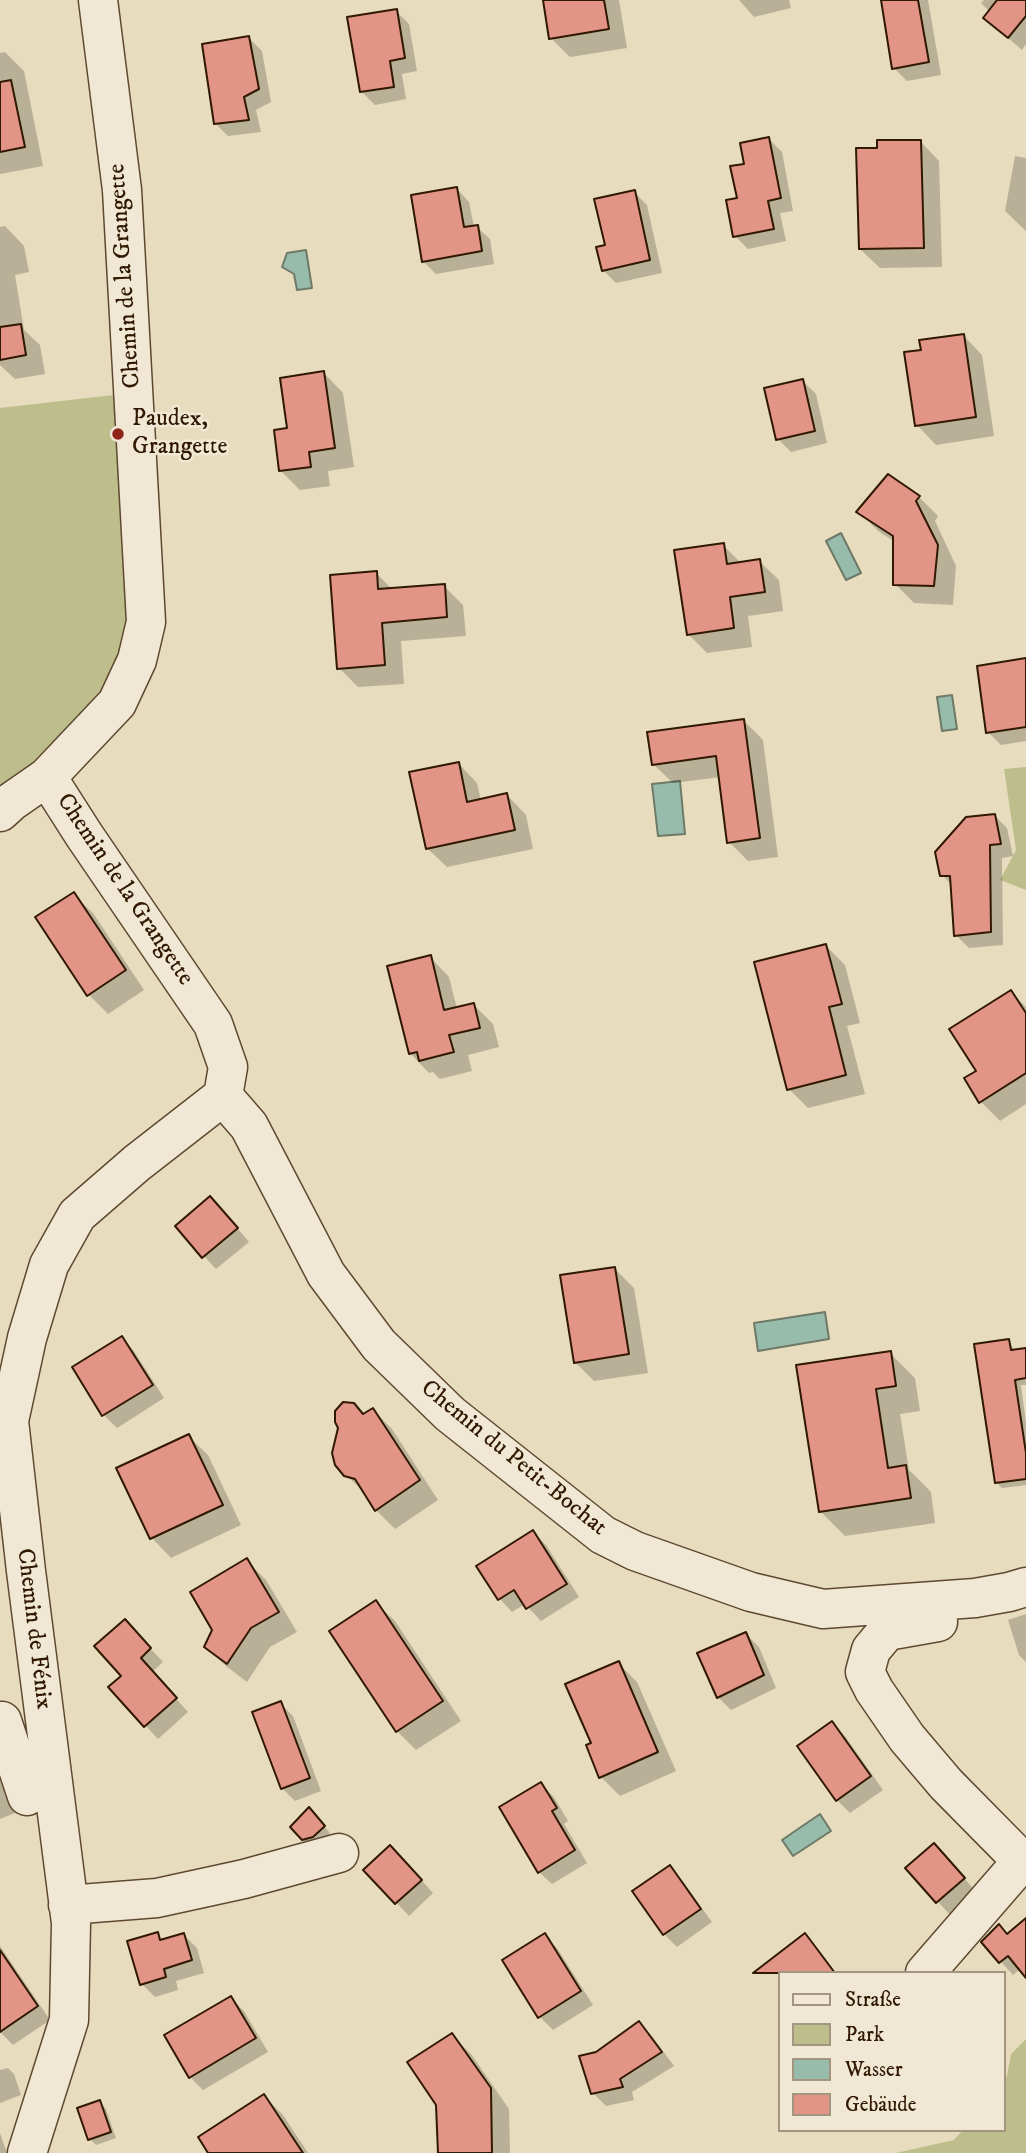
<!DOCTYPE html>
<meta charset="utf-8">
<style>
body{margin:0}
#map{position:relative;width:1026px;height:2153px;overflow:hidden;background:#e8dcbe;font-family:"IM FELL DW Pica",serif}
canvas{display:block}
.legend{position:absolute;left:778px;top:1971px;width:228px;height:161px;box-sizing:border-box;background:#f0e8d5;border:2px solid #a39580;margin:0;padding:9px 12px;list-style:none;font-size:21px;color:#301801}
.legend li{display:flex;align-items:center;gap:14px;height:35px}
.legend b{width:35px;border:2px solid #a39580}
</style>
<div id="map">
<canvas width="1026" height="2153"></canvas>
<ul class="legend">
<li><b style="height:9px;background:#f0e8d5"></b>Straße</li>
<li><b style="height:19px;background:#bdbe8c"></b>Park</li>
<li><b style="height:19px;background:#98bcab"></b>Wasser</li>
<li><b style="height:19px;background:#e29587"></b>Gebäude</li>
</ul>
</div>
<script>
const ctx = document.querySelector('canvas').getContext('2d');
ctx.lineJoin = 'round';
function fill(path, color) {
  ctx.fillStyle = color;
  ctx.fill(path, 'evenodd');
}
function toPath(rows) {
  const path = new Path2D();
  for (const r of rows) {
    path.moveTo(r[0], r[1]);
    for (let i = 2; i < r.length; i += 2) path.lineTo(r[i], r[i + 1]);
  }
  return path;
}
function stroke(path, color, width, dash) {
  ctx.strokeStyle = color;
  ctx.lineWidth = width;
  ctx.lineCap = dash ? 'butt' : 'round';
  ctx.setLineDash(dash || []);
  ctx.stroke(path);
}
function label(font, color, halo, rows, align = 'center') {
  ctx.font = font + ' "IM FELL DW Pica",serif';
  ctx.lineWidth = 5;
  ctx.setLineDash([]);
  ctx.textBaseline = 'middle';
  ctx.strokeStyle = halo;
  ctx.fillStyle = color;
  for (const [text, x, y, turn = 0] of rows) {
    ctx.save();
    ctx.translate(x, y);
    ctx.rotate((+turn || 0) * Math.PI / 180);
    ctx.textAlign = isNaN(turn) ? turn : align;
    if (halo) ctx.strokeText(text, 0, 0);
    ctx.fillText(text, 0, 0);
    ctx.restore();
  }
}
const green = toPath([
 [122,394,136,614,108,697,0,800,0,408],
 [1026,767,1026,890,1000,880,1016,850,1004,769],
 [1026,2039,1026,2153,896,2153,954,2140,963,2130,1003,2130,1003,2081,1007,2076,1011,2054]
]);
const water = toPath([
 [306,250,312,288,297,290,294,274,282,267,287,253,306,250],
 [841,533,861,573,846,580,826,541,841,533],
 [952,695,957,729,942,731,937,697,952,695],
 [680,781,685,834,658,836,652,784,680,781],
 [825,1312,829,1339,758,1351,754,1323,825,1312],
 [820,1814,831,1831,793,1856,782,1840,820,1814]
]);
const shadow = toPath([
 [545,0,619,0,627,48,570,57,551,38],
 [739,0,789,0,791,8,754,17],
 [882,0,928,0,941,75,907,81,894,68],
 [984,0,1026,0,1026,44,1022,50,985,18,990,12,981,3],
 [396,11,409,24,417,71,402,74,406,99,375,105,362,92],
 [249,38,262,51,271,102,256,110,261,132,228,136,215,123],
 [5,52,24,71,43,166,0,174,0,53],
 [769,139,782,152,793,211,780,213,786,241,748,249,735,236,739,199,746,165],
 [920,141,939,161,942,267,880,268,860,249,879,149],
 [1015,156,1026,158,1026,231,1005,211],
 [457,189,469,202,474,227,477,227,490,239,494,264,436,274,423,261],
 [634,192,647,205,662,273,616,283,603,270,607,246],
 [5,226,24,246,29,272,15,275,24,330,40,345,45,374,15,379,0,365,0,227],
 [963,335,982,355,994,436,936,445,917,425,923,351],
 [324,373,343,393,354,467,328,471,330,486,300,490,281,471,289,429],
 [803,381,816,394,827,443,791,452,778,439],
 [919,497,938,516,935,521,956,566,953,605,914,603,895,584,895,542,878,531,859,512],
 [723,545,741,563,759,561,779,580,783,611,748,616,752,647,707,653,688,634],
 [376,573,393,590,444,586,463,605,466,636,401,641,404,684,358,687,339,668],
 [1026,660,1026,741,1001,745,988,732],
 [744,721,763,740,778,857,748,861,729,842,721,777,673,783,653,764],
 [458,763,477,783,481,801,507,795,526,815,533,849,447,867,427,848],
 [994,815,1007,828,1013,856,1002,858,1003,945,969,948,956,935,953,886,942,875],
 [73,894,93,913,144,990,108,1014,89,995],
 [826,946,845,965,860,1023,847,1026,865,1094,808,1108,789,1089],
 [430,957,449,977,457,1009,474,1005,493,1024,499,1047,468,1055,472,1071,440,1079,433,1072,429,1073,410,1053],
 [1011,992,1026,1007,1026,1104,1000,1121,981,1102,979,1071],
 [223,1211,249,1242,216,1269,204,1256],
 [615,1269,634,1288,648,1373,594,1381,575,1362],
 [121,1338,134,1351,164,1398,117,1428,104,1415,74,1368],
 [1008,1341,1015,1351,1026,1350,1026,1385,1021,1385,1026,1423,1026,1485,1002,1488,996,1482],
 [890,1353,915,1378,920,1411,900,1414,909,1470,931,1492,935,1523,845,1536,820,1511],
 [373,1410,392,1429,438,1500,395,1529,376,1510,367,1495,346,1475,340,1428],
 [188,1436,208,1455,241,1525,171,1558,152,1538,119,1469],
 [533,1532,546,1545,579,1597,541,1621,525,1604,512,1612,500,1599],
 [247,1561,266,1580,297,1632,270,1647,247,1682,226,1666,206,1647],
 [375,1602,395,1621,461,1721,416,1750,397,1731],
 [1026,1614,1026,1662,1019,1655,1008,1620],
 [137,1634,163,1662,152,1672,188,1712,158,1739,111,1688,124,1676],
 [746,1634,759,1647,776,1688,731,1710,718,1697],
 [618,1663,637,1682,676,1771,620,1796,601,1777,594,1744],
 [280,1703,293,1716,321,1791,295,1801,282,1788],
 [832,1723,845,1736,883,1790,850,1813,837,1800,799,1747],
 [0,1762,15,1813,0,1819],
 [541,1784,554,1797,568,1821,564,1824,587,1863,552,1884,539,1872],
 [314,1815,330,1833,320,1843,309,1846,292,1827],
 [947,1858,976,1892,950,1915,908,1868],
 [403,1860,433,1893,409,1916,366,1870],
 [669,1867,682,1880,712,1922,677,1947,664,1934,634,1891],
 [1026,1923,1026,1975,1020,1969,1013,1975,983,1942,1008,1935],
 [157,1934,164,1941,184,1935,197,1948,204,1973,176,1981,178,1990,155,1997,142,1984],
 [544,1935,557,1948,593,2005,553,2030,540,2017,504,1961],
 [805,1936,818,1949,836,1973,781,1973],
 [0,1946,50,2020,13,2045,0,2032],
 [231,1998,244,2011,268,2052,203,2090,190,2077],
 [639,2023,652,2036,674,2066,632,2092,634,2100,606,2106,593,2093,596,2053],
 [452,2035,471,2054,509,2109,510,2153,440,2153],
 [8,2068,14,2074,21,2095,0,2103,0,2070],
 [264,2096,283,2115,308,2153,210,2153],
 [100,2102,106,2109,116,2138,96,2145,90,2139],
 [0,2133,7,2153,0,2153]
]);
const building = toPath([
 [543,0,604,0,609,29,549,39,543,0],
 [881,0,918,0,929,62,892,69,881,0],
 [997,0,1026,0,1026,16,1008,38,983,18,997,0],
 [397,9,405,58,390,61,394,87,360,92,347,17,397,9],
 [249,36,259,89,244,97,249,120,214,124,202,44,249,36],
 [11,80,25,147,0,152,0,82,11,80],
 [769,137,781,198,768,201,774,229,733,237,726,200,737,198,730,166,744,164,740,143,769,137],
 [877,140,921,140,924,248,859,249,856,148,877,148,877,140],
 [457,187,464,227,478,225,482,251,422,262,411,195,457,187],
 [635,190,650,260,602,271,596,247,605,245,594,199,635,190],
 [21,324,26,355,0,360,0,327,21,324],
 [964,334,976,417,915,426,904,352,921,350,919,340,964,334],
 [324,371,335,448,309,452,311,467,279,471,274,430,287,428,280,378,324,371],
 [803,379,815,431,776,440,764,388,803,379],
 [888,474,920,496,916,501,938,545,934,586,893,585,893,536,856,512,888,474],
 [724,543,727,564,760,559,765,592,730,597,734,628,687,635,674,550,724,543],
 [377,571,378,589,445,584,447,617,382,623,385,665,337,669,330,575,377,571],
 [1026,658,1026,727,986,733,977,666,1026,658],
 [744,719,760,838,727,843,716,756,652,765,647,732,744,719],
 [459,762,467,802,507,793,515,830,426,849,409,772,459,762],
 [995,814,1001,844,990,845,991,932,954,936,950,876,940,876,935,852,966,817,995,814],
 [74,892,126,970,87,996,35,917,74,892],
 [826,944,842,1004,829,1007,846,1075,787,1090,754,962,826,944],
 [431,955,444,1010,474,1003,480,1028,449,1035,454,1052,419,1061,417,1052,409,1054,387,966,431,955],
 [1011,990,1026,1013,1026,1073,979,1103,964,1078,976,1071,949,1029,1011,990],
 [210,1196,238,1228,202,1258,175,1226,210,1196],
 [615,1267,629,1354,574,1363,560,1275,615,1267],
 [122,1336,153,1385,102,1416,72,1367,122,1336],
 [1009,1339,1011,1350,1026,1348,1026,1378,1015,1380,1026,1453,1026,1479,995,1483,974,1344,1009,1339],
 [891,1351,896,1386,876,1389,888,1468,906,1465,911,1498,819,1512,796,1365,891,1351],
 [343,1402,354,1403,363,1414,373,1408,420,1480,375,1511,355,1479,344,1476,335,1465,332,1453,338,1428,335,1422,335,1411,343,1402],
 [189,1434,223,1505,150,1539,116,1468,189,1434],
 [533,1530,567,1584,526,1609,514,1590,498,1600,476,1566,533,1530],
 [247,1558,279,1612,251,1628,227,1664,204,1647,212,1630,190,1592,247,1558],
 [376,1600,443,1701,396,1732,329,1631,376,1600],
 [125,1619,151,1648,141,1658,177,1698,144,1727,108,1687,121,1676,94,1646,125,1619],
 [746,1632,764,1675,717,1698,697,1653,746,1632],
 [619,1661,658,1752,599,1778,586,1745,591,1743,565,1684,619,1661],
 [281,1701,310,1778,281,1789,252,1712,281,1701],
 [832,1721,871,1776,836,1801,797,1746,832,1721],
 [541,1782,557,1808,552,1811,575,1850,538,1873,499,1807,541,1782],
 [309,1807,325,1826,313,1837,302,1840,290,1827,309,1807],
 [934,1843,965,1878,936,1903,905,1868,934,1843],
 [390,1845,422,1880,395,1904,363,1870,390,1845],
 [670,1865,701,1909,663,1935,632,1891,670,1865],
 [1026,1918,1026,1978,1008,1956,999,1963,981,1942,999,1924,1007,1934,1026,1918],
 [158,1932,160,1940,184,1933,192,1960,164,1969,166,1977,140,1985,127,1941,158,1932],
 [545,1933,581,1991,538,2018,502,1960,545,1933],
 [805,1933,835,1973,753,1973,805,1933],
 [0,1950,38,2006,0,2032,0,1950],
 [231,1996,256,2038,189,2078,164,2035,231,1996],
 [639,2021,662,2052,620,2079,623,2087,591,2094,579,2056,596,2052,639,2021],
 [452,2033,491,2088,492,2153,438,2153,436,2105,407,2062,452,2033],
 [264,2094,303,2153,208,2153,198,2137,264,2094],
 [100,2100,111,2132,88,2140,77,2108,100,2100]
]);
const minor = toPath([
 [47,777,84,835,213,1024,228,1067,223,1096],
 [0,812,11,802,47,777,117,703,137,660,146,622,122,190,98,0],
 [223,1096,249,1126,326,1274,379,1345,450,1414,603,1535,635,1551,751,1592,823,1609,975,1598,1009,1592,1026,1587],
 [2,1721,27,1796],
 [68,1905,157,1898,244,1879,339,1853],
 [925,1973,1011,1874,1021,1860,946,1784,907,1738,874,1690,865,1672,871,1650,887,1631,938,1622],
 [27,2153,69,2020,71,1923,26,1571,9,1421,27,1338,49,1265,77,1215,137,1163,223,1096]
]);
const markers = [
 [118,434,7,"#8f2418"]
];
const streetNames = [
 ["Chemin de la Grangette",126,276,-94],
 ["Chemin de la Grangette",124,890,56],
 ["Chemin du Petit-Bochat",513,1459,39],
 ["Chemin de Fénix",33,1629,83]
];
const poiNames = [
 ["Paudex,",132,420],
 ["Grangette",132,448]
];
fill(green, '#bdbe8c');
fill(water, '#98bcab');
stroke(water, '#6e7a67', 2);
fill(shadow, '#0003');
fill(building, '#e29587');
stroke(building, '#301801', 2);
stroke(minor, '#5e4930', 41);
stroke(minor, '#f0e8d5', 38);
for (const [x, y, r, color] of markers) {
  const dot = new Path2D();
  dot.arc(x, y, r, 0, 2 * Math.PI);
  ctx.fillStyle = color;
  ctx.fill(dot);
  stroke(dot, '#f0e8d5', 2.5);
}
label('24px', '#301801', '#f0e8d5', streetNames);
label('24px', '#301801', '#f0e8d5', poiNames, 'left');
</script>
